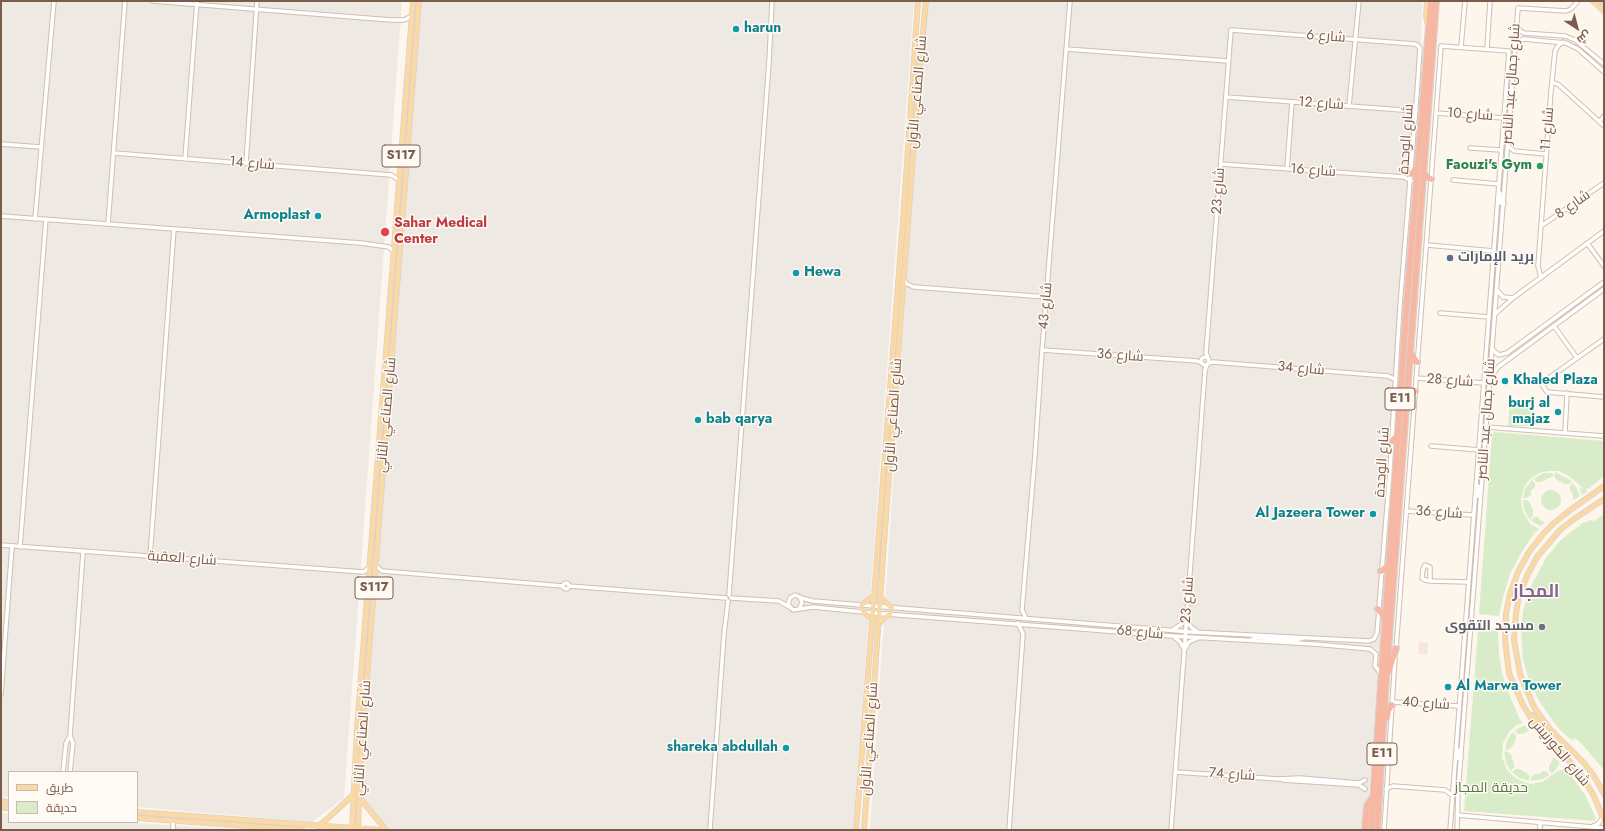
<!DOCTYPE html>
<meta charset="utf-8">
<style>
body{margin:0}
#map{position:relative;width:1605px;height:831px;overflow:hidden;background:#fdf6ec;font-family:Jost,Cairo,sans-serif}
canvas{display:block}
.frame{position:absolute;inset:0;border:2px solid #7a5c4d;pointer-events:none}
.legend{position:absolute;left:8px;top:771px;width:130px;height:52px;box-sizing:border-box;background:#fffaf3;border:1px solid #cabbb1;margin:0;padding:5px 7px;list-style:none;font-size:12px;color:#7a5c4d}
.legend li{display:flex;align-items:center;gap:8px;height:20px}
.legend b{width:20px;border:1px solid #cabbb1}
.north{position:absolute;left:1557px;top:8px;width:40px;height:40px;-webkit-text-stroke:3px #fffaf3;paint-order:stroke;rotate:144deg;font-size:11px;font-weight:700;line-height:16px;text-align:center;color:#7a5c4d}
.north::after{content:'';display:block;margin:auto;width:14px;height:18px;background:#7a5c4d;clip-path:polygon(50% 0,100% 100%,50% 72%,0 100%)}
</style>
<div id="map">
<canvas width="1605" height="831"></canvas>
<div class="frame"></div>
<ul class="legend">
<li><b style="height:5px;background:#fbd9a5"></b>طريق</li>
<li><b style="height:11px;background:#d8ecc9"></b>حديقة</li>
</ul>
<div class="north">ش</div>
</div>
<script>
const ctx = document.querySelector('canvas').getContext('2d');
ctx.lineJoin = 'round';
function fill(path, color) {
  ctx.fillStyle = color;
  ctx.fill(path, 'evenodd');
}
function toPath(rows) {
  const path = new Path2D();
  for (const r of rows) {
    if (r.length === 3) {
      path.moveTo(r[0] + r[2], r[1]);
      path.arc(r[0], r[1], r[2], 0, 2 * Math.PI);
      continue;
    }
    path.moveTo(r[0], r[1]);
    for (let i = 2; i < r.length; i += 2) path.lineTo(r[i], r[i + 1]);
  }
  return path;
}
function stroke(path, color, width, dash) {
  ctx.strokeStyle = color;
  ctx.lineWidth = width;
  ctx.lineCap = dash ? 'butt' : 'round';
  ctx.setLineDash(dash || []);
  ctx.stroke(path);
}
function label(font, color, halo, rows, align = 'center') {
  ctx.font = font + ' Jost,Cairo,sans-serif';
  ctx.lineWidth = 3;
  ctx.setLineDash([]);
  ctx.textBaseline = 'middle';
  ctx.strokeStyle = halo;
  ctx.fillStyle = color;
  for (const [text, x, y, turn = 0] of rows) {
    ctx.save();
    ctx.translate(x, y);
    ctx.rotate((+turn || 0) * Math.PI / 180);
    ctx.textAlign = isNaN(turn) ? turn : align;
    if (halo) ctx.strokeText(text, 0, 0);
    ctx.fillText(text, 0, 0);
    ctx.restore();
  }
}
const residential = toPath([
 [1419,642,1428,643,1427,655,1418,654]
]);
const industrial = toPath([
 [1,1,402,1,344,798,312,822,137,807,137,772,9,772,9,797,1,796],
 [420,1,914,1,853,830,402,830,389,829,361,795],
 [925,1,1422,1,1421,82,1415,172,1366,830,870,830],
 [1,813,9,814,9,822,119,822,247,830,1,830]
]);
const green = toPath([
 [1510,400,1535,402,1532,426,1508,426],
 [1494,432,1604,441,1604,476,1590,488,1585,489,1588,491,1582,495,1579,487,1584,489,1569,476,1558,471,1548,471,1539,473,1530,479,1525,485,1521,499,1522,510,1530,524,1539,529,1535,533,1533,528,1534,534,1521,553,1510,574,1503,597,1499,616,1479,614,1492,434],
 [1555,472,1570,480,1576,487,1580,496,1573,500,1573,494,1570,490,1570,485,1573,484,1571,482,1570,484,1565,484,1557,480,1554,477],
 [1545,473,1553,473,1553,476,1541,482,1536,482,1535,479,1532,481,1535,483,1535,487,1531,491,1531,495,1527,498,1523,498,1525,489,1532,480,1538,476],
 [1551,500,10],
 [1523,500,1527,500,1530,503,1533,511,1533,516,1530,517,1532,520,1534,517,1538,517,1541,521,1545,522,1541,526,1534,523,1528,517,1524,509],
 [1604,514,1604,770,1581,743,1575,738,1573,740,1569,738,1560,730,1550,717,1538,699,1528,677,1523,660,1521,628,1523,611,1530,588,1546,558,1560,541,1572,531,1583,523,1590,520,1594,521],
 [1478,630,1498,631,1499,654,1502,673,1510,696,1520,720,1523,723,1518,725,1518,724,1509,732,1503,743,1502,757,1507,770,1517,779,1530,784,1542,782,1560,770,1567,770,1585,795,1596,818,1595,821,1464,811],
 [1525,725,1529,731,1522,734,1517,734,1516,731,1513,733,1516,735,1516,739,1512,747,1508,750,1505,750,1507,741,1511,734,1517,729],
 [1504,751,1508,752,1511,755,1514,763,1514,768,1511,769,1513,772,1515,769,1519,769,1527,773,1530,777,1529,781,1519,778,1510,770,1506,763],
 [1554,757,1560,763,1554,772,1543,779,1531,781,1531,777,1535,774,1539,774,1543,771,1548,772,1549,775,1552,773,1549,771,1549,766]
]);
const minor = toPath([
 [153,1,391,20,404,20,412,16],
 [1517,25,1520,31,1524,33,1565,36,1575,40,1604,64],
 [1515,44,1523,39,1566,43,1578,49,1604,72],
 [1461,47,1465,1],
 [1066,49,1228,61],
 [1487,49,1490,1],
 [1552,82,1559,85,1604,126],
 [1226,97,1416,111],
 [1349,106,1359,1],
 [1436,113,1504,118],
 [1599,122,1604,116],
 [1,144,41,147],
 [1508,146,1514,151,1546,154],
 [1470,148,1501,150],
 [114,153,391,175,399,180],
 [185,159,197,1],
 [246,163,257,1],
 [1221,164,1404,177,1411,181],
 [1287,169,1292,102],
 [1453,180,1499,184],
 [1500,193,1500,203,1504,204],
 [1,216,361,243,389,247,394,252],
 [35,219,54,1],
 [108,224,125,1],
 [1541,226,1604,183],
 [1587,243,1604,266],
 [1427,245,1494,251],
 [1541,278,1538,266,1551,91,1555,51,1558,46,1563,42],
 [904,280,907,284,914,287,1047,297],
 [1497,290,1503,297,1512,298],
 [1440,313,1489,317],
 [1495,314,1513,298,1604,231],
 [1554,326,1577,358],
 [1604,339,1546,380,1543,386,1547,392,1604,397],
 [1492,348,1495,352,1499,355,1507,353,1604,282],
 [1042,350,1197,361,1202,363],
 [1205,361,4],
 [1209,363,1213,362,1388,376,1396,380],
 [1491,377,1498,367,1604,289],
 [1416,378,1484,383],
 [1486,427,1604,436],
 [1565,432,1567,393],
 [1431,446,1479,450,1481,451,1480,463,1483,464],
 [1476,485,1479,487,1478,496],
 [1406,511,1473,515],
 [1,545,363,572,369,568],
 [20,547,46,219],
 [150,557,174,229],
 [375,565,382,571,563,586],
 [1430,581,1425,580,1422,578,1423,569,1425,565,1430,567,1430,581,1468,582],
 [566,586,3],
 [569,586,726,598],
 [729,595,769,62,772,1],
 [731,598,779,601,789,607],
 [801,598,813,601,1191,632,1369,641,1374,639,1377,633,1390,469,1400,306,1417,93,1420,48,1417,45,1415,44,1231,30,1206,353,1208,358],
 [800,607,802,603,800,597,795,595,790,598,788,604,793,610,813,607,873,613,1172,636,1314,644,1370,649,1376,654,1375,666,1381,674],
 [1026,618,1022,610,1035,455,1042,350,1070,1],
 [1187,621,1191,627,1198,632],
 [1174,629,1186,621],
 [1173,636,1180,642,1184,649],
 [1251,640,1257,637,1296,640,1303,638],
 [1185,649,1189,642,1198,638],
 [1396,649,1441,46,1509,51,1450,830],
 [1,694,12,546],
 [1392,702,1459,706],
 [1458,750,1457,758,1461,759],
 [63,772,66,743,70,736],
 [70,772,73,743,70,736,83,552],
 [1175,772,1278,779,1300,778,1359,783,1365,780],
 [1283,780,1359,785,1365,789],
 [1386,789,1393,786,1445,790,1452,795],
 [1457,815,1604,828],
 [1593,826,1598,824,1603,817],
 [173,830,173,821],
 [710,830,724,634,728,601],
 [1009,830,1023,634,1018,623],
 [1171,830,1205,370,1207,365],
 [1384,830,1395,658],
 [1457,830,1458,792,1518,8,1566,11,1571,9,1578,1],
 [1540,830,1540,822]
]);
const major = toPath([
 [1427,1,1426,16,1428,25],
 [1593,1,1604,11],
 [1601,1,1604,3],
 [1604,486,1569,511,1554,523,1543,534,1529,552,1518,572,1510,594,1506,613,1505,639,1509,673,1523,705,1539,731,1566,757,1581,775,1593,794,1604,820],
 [1604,499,1574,519,1560,530,1537,557,1527,576,1519,596,1516,613,1514,640,1520,674,1534,707,1549,728,1584,763,1594,776,1604,794],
 [881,597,885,602,892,608],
 [862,605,875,595],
 [863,611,873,620],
 [879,624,884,618,890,614],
 [1532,715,1539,723,1542,721,1541,718],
 [359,797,386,830],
 [1,801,9,802],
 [1,808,9,808],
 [137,812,381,830],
 [137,818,302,830],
 [318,826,326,820,354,794],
 [352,830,357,729,413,1],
 [358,830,360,769,419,1],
 [856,830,904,207,918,1],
 [864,830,884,543,919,75,926,1]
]);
const highway = toPath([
 [1411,174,1417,168],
 [1423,174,1431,179],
 [1410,353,1417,362],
 [1407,400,1415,391],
 [1391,442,1397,436],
 [1381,571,1389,565],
 [1378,609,1385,618],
 [1389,671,1396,648],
 [1387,718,1388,711,1392,705],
 [1365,830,1367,806,1373,797],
 [1371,830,1406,314,1431,1],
 [1377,830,1386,679,1436,1]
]);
const markers = [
 [736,29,4,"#0f9aa8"],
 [1540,166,4,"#2e9e5b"],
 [318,216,4,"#0f9aa8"],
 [385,232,5,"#e0444e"],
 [1450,258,4,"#5c6f8a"],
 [796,273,4,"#0f9aa8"],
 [1505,381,4,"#0f9aa8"],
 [1558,412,4,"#0f9aa8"],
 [698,420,4,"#0f9aa8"],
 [1373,514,4,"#0f9aa8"],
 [1542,627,4,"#6b7280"],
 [1448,687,4,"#0f9aa8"],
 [786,748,4,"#0f9aa8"]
];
const shields = [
 [401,156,38],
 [1400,399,30],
 [374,588,38],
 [1382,754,30]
];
const shieldNames = [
 ["S117",401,156],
 ["E11",1400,399],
 ["S117",374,588],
 ["E11",1382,754]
];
const cultureNames = [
 ["harun",744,29],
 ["Armoplast",310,216,"right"],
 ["Hewa",804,273],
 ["Khaled Plaza",1513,381],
 ["burj al",1550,404,"right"],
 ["majaz",1550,420,"right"],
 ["bab qarya",706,420],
 ["Al Jazeera Tower",1365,514,"right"],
 ["Al Marwa Tower",1456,687],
 ["shareka abdullah",778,748,"right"]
];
const streetNames = [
 ["شارع 6",1326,37,4],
 ["شارع جمال عبد الناصر",1512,84,-86],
 ["شارع الصناعي الأول",918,92,-85],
 ["شارع 12",1321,104,4],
 ["شارع 10",1470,115,4],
 ["شارع 11",1548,129,-85],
 ["شارع الوحدة",1407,139,-86],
 ["شارع 14",252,164,5],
 ["شارع 16",1313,171,4],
 ["شارع 23",1219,191,-86],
 ["شارع 8",1573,205,-35],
 ["شارع 43",1046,306,-85],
 ["شارع 36",1120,356,4],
 ["شارع 34",1301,369,5],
 ["شارع 28",1450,381,4],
 ["شارع الصناعي الثاني",387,415,-85],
 ["شارع الصناعي الأول",894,415,-86],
 ["شارع جمال عبد الناصر",1487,419,-86],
 ["شارع الوحدة",1383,462,-86],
 ["شارع 36",1439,513,4],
 ["شارع العقبة",182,559,4],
 ["شارع 23",1188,600,-86],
 ["شارع 68",1140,633,5],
 ["شارع 40",1426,704,4],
 ["شارع الصناعي الثاني",363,738,-86],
 ["شارع الصناعي الأول",870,739,-86],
 ["شارع الكورنيش",1559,752,50],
 ["شارع 74",1232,775,4]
];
const leisureNames = [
 ["Faouzi's Gym",1532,166]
];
const healthNames = [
 ["Sahar Medical",394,224],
 ["Center",394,240]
];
const serviceNames = [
 ["بريد الإمارات",1458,258]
];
const worshipNames = [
 ["مسجد التقوى",1534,627]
];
const parkNames = [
 ["حديقة المجاز",1491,789]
];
const districtNames = [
 ["المجاز",1536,593]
];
fill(residential, '#f5e8da');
fill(industrial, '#efe9e4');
fill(green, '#d8ecc9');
stroke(minor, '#d1beb0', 5.5);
stroke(major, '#dad1cd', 6);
stroke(highway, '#dad1cd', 8);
stroke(minor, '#fff', 3.5);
stroke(major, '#fbd9a5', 4.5);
stroke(highway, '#f7b7a3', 5.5);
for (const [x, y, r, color] of markers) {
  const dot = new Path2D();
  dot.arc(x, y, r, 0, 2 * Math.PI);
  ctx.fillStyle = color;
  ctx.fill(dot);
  stroke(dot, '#fffaf3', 1.5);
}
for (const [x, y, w] of shields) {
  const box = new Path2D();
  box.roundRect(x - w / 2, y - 11, w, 22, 3);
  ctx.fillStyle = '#fffaf3';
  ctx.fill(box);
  stroke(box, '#7a5c4d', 1);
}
label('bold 13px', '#7a5c4d', null, shieldNames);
label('bold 14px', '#0d838f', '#fffaf3', cultureNames, 'left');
label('14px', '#7a5c4d', '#fffaf3', streetNames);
label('bold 14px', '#27864d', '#fffaf3', leisureNames, 'right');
label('bold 14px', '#be3a42', '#fffaf3', healthNames, 'left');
label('bold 14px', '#4e5e75', '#fffaf3', serviceNames, 'left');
label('bold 14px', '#5b616d', '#fffaf3', worshipNames, 'right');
label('14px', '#537a41', '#fffaf3', parkNames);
label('bold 18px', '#846695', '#fffaf3', districtNames);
</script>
